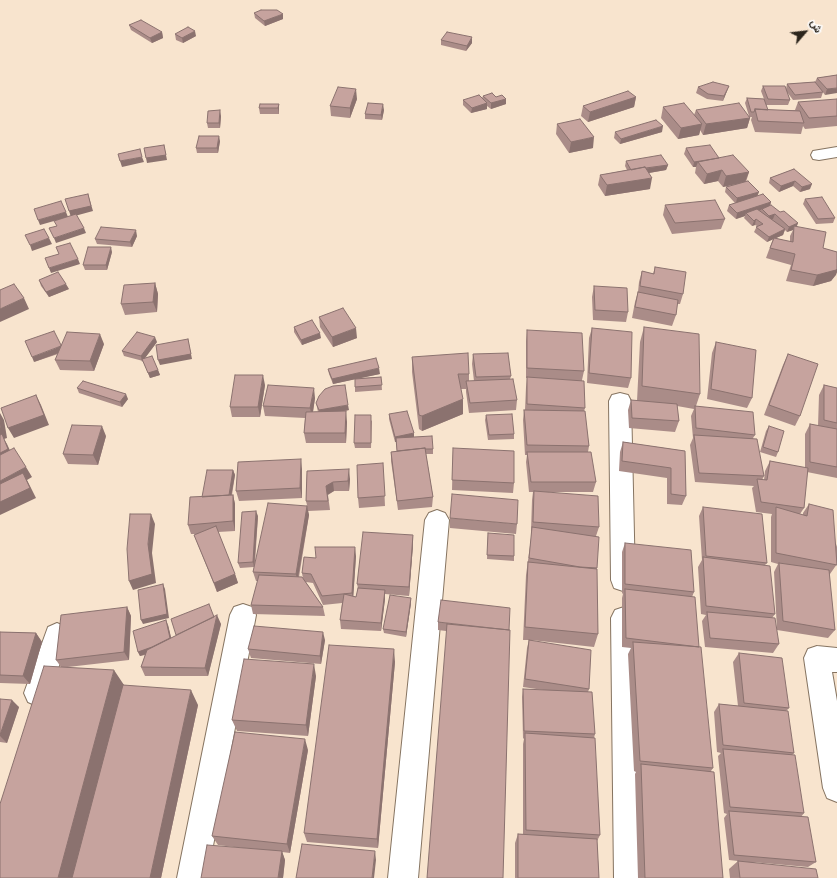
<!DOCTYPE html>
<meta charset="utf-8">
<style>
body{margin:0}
#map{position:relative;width:837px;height:878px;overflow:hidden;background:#f8e4ce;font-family:"Nunito Sans",Vazirmatn,sans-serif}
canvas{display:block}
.north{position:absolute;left:785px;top:12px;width:40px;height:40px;-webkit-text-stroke:3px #fff;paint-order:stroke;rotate:62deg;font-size:11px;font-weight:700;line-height:16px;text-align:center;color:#2c251c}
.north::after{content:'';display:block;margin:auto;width:14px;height:18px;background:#2c251c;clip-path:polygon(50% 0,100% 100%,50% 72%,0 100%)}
</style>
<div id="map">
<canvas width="837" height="878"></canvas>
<div class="north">ش</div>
</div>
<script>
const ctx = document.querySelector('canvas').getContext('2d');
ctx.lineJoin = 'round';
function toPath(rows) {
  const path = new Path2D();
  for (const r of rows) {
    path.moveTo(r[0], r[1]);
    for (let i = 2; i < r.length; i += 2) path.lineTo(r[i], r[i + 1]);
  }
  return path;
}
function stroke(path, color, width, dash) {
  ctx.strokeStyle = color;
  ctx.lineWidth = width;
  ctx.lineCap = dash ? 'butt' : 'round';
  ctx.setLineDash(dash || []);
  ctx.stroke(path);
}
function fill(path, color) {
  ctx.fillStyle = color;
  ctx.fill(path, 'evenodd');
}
const street = toPath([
 [837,147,837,157,819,160,813,159,811,155,813,151,837,147],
 [620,393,628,395,631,401,635,580,632,588,623,591,614,588,611,580,609,401,612,395,620,393],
 [437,510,445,513,449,520,418,878,388,878,425,520,429,513,437,510],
 [243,604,252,607,256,615,207,878,177,878,230,615,234,607,243,604],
 [624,607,633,610,637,618,644,878,614,878,611,618,615,610,624,607],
 [57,623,66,627,70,635,46,702,37,706,28,702,24,693,48,627,57,623],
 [817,646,837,648,837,672,832,672,837,701,837,802,827,798,823,788,804,658,808,649,817,646]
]);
const wall = toPath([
 [254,13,283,19,265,26,255,18],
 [129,25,162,32,163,38,152,43,131,30],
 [175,34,196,36,183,43,176,40],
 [441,40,472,43,466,51,441,45],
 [837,75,825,95,822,91,823,92,821,98,793,100,787,92,790,100,788,105,766,105,768,110,795,110,798,102,837,100,837,126,805,129,803,126,801,134,755,132,751,120,752,117,749,117,750,118,747,128,703,135,700,130,699,135,678,139,661,118,663,107,694,115,696,110,749,116,745,103,747,98,764,99,761,91,763,86,786,89,787,84,815,82,817,78],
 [729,86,723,101,707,99,696,93,698,87],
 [483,96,496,97,506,99,506,104,491,109,487,106,487,109,471,113,463,105,463,100,482,98],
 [636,97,634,107,588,122,581,116,583,106],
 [357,99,350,118,331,116,330,106],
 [279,104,279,114,260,114,259,108],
 [384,110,382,120,365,119,365,114],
 [221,116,220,128,208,128,207,123],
 [557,124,593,148,569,153,556,134],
 [615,132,662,132,620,144,614,138],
 [220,141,218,153,197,153,196,148],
 [686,148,719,158,749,172,746,182,758,196,771,202,770,206,798,223,797,226,823,248,837,252,837,272,831,281,813,286,786,281,791,265,766,258,773,239,767,242,754,232,757,226,755,225,752,226,744,218,745,216,736,219,727,211,729,205,735,203,725,192,726,187,735,184,723,187,718,181,704,184,695,173,696,167,693,167,684,154],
 [785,230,787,232,793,230,790,236,790,242,776,238,783,235],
 [626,161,668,165,666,170,649,173,650,189,605,196,598,185,600,175,627,170,625,166],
 [794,169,810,189,800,192,793,186,779,192,769,183,770,178],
 [805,199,835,218,833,223,816,224,803,204],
 [665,205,725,219,721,229,672,234,663,215],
 [137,236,132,247,97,244,95,239],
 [112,252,107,270,85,270,83,265],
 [655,267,683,294,680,304,677,304,676,315,672,326,632,318,635,302,638,292,639,282,642,271,653,274],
 [39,280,69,289,49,297,41,286],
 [155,283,158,294,157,312,125,315,121,304],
 [594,286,628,312,626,322,593,320,592,297],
 [319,317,357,338,333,347,320,327],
 [294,327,321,338,302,345,294,332],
 [644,327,700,394,696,406,755,435,753,438,764,476,762,480,764,480,765,471,770,461,805,468,805,434,810,424,818,426,819,395,824,385,837,388,837,478,807,472,804,508,800,514,803,515,803,513,809,504,836,547,837,544,837,568,837,564,830,574,829,574,835,630,828,638,777,630,774,572,778,564,771,562,771,517,772,514,756,512,752,488,754,486,695,482,690,445,693,438,691,416,694,409,677,406,679,421,675,432,629,428,628,410,631,400,637,401,640,342],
 [592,328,631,378,628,388,587,383,589,338],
 [527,330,584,371,582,380,585,408,584,411,589,446,588,452,596,482,593,492,549,492,599,527,596,536,598,634,594,647,531,640,589,689,588,692,595,734,594,738,600,835,597,841,599,878,515,878,515,843,518,834,523,834,523,744,524,739,523,738,522,697,523,689,543,690,523,687,527,648,529,640,523,640,526,575,532,531,531,531,532,500,533,492,529,492,526,462,527,455,525,455,523,420,524,410,525,410,526,387,527,378,526,378,526,341],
 [157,342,145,358,158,370,160,375,150,378,143,361,124,356,122,351],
 [716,342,752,398,747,408,707,399,712,353],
 [104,344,94,371,60,370,55,360,58,354,34,362,61,345],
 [473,354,511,376,510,379,517,400,516,410,469,413,466,392,466,389,461,389,463,414,422,431,419,429,412,372,412,357,469,374,469,381,474,381,472,364],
 [788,354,800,416,795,426,764,415,783,365],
 [328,369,380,374,359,378,381,377,382,390,355,392,355,379,333,384,329,374],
 [265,385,260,417,232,417,230,407],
 [77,388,128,399,122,407,79,393],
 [315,398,313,412,318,412,316,403,349,410,340,412,347,422,346,443,306,443,304,433,305,418,265,416,263,406],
 [389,414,414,437,433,449,433,454,426,454,433,497,432,507,398,510,391,461,391,452,397,451,396,442,395,442,389,419],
 [486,415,514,434,514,439,488,440,485,420],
 [372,420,371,448,355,448,354,443],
 [769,426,778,452,776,457,760,452,766,431],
 [106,436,98,465,68,464,63,454],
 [623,442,685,451,686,496,682,505,667,504,667,478,619,471,620,452],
 [453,448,514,483,513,493,452,490],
 [383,463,385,506,359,508,358,498],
 [302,469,302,498,239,501,236,491],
 [233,470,235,475,232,495,233,495,235,504,235,531,218,532,235,574,238,583,217,592,194,535,197,534,191,534,188,525,202,497],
 [307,471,350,479,349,491,334,491,328,495,330,510,308,511,309,515,299,577,303,579,302,573,316,558,356,556,353,596,356,597,358,588,357,584,413,535,413,545,409,596,385,594,385,599,381,631,341,629,340,620,342,603,323,605,313,583,306,582,323,607,325,616,253,614,251,605,258,581,256,581,253,572,254,567,240,568,238,563,258,516,255,564,307,505,306,501],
 [703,507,767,563,765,565,775,614,772,618,779,644,773,653,705,647,702,621,706,615,701,614,698,567,702,560,699,516],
 [450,518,517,524,516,534,450,528],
 [488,533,514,556,514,561,487,559],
 [625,543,694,592,692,597,713,768,711,771,723,878,638,878,635,774,636,772,634,771,628,654,631,648,622,647,622,598,623,594,622,593,622,552],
 [411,598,411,603,406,637,384,633,383,629],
 [127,607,131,616,129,660,68,667,124,685,198,705,161,878,0,878,61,667,56,660],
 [214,617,221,624,208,676,145,676,141,667,145,655,140,656,138,652,168,625,171,638],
 [438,622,509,630,446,631,438,630],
 [0,632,36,633,42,642,30,684,0,683],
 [325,640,321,664,251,658,248,649],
 [739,653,789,708,786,711,794,753,792,755,804,813,801,817,816,862,808,867,752,862,818,878,730,878,729,869,738,861,729,860,724,818,727,814,724,813,718,756,721,753,717,752,714,712,719,704,738,706,733,662],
 [395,662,378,848,307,842,304,833],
 [316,676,308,736,237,731,232,720],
 [0,699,19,707,7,743,0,742],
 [308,750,290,853,282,852,285,860,283,878,201,878,250,849,218,845,212,836]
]);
const shadedWall = toPath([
 [283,14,283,19,265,26,264,21],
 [195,31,196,36,183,43,182,38],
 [162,32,163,38,152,43,150,38],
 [472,37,472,43,466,51,467,46],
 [729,86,723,101,724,96],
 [837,88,837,93,825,95,827,89],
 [356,89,357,99,350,118,350,108],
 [636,97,634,107,588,122,590,112],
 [506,99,506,104,491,109,491,103],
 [487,103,487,109,471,113,472,108],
 [279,104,279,114,278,108],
 [383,104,384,110,382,120,381,115],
 [220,110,221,116,220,128,219,123],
 [750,118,747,128,703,135,706,124],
 [702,124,699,135,678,139,681,128],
 [663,126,662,132,620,144,621,139],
 [219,136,220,141,218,153,217,148],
 [594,137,593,148,569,153,571,142],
 [164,145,167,160,147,163,146,158],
 [142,157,144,162,122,167,120,161],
 [719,158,698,162,696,167,693,167,694,162],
 [668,165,666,170,631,176,632,171],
 [722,170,718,181,704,184,707,174],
 [749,172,745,182,723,187,726,176],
 [652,178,650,189,605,196,607,185],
 [795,181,793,186,779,192,781,186],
 [812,184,810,189,800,192,802,187],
 [759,192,757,197,736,203,737,198],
 [88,194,93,211,71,217,69,211],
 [771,202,769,208,762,209,761,210,748,215,746,213,745,216,736,219,737,213],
 [66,212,68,217,40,225,38,220],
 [775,214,773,219,767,221,769,216],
 [756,219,755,225,752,226,754,221],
 [798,223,795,229,794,226,793,230,787,232,789,227],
 [84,228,86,233,56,243,54,238],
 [785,229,783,235,767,242,769,237],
 [136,230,137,236,132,247,130,242],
 [49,238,52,244,32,251,30,245],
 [111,247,112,252,107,270,106,265],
 [78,259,80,264,51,273,49,268],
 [837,269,837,272,836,275,831,281,813,286,817,275],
 [155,283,158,294,157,312,153,302],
 [66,284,69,289,49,297,46,292],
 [24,298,29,309,0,322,0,309],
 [356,328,357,338,333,347,332,337],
 [320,333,321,338,302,345,301,340],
 [100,334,104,344,94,371,90,361],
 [155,337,157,342,142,362,141,356],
 [188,339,192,359,160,365,158,360],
 [62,346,64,351,34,362,32,357],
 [379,368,380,374,333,384,332,379],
 [158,370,160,375,150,378,148,373],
 [263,375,265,385,260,417,258,407],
 [314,388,315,398,312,418,310,408],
 [126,394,128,399,122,407,120,402],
 [36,395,41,405,49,425,14,438,8,428],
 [463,399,463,414,422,431,422,416],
 [348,405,349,410,320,415,319,410],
 [346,411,347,422,346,443,345,433],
 [0,413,4,420,7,438,4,439,7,444,14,459,0,465],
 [102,426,106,436,98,465,93,455],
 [414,433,414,439,395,442,395,437],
 [301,459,302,469,302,498,300,488],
 [26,467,32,477,27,480,36,498,0,515,0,481],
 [349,469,350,479,349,491,348,481],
 [233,470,235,475,230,502,229,497],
 [333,482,334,491,327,495,326,486],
 [233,495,235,504,235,531,233,521],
 [307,506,309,515,297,583,296,574],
 [256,511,258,516,254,567,253,562],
 [151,514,155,524,152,553,156,583,133,590,129,581,148,544],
 [413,535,413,545,409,596,409,587],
 [355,547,356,556,353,602,352,593],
 [235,574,238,583,217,592,214,583],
 [163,584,165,589,169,618,143,624,141,620],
 [385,590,385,599,381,631,381,623],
 [411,598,411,603,406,637,406,632],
 [127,607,131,616,129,660,124,652],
 [217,615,221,624,208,676,205,668],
 [166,620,168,625,173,645,140,656,138,652],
 [323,632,325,640,321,664,320,656],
 [36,633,42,642,30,684,23,676],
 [394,649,395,662,378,848,377,839],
 [314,664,316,676,308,736,306,725],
 [114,670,124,685,73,878,58,878],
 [191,690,198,705,161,878,150,878],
 [12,700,19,707,7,743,0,736,0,735],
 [305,739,308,750,290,853,287,844],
 [282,851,285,860,283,878,278,878],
 [375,851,376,860,374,878,372,878]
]);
const building = toPath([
 [261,10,277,10,283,14,264,21,254,13,261,10],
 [141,20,162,32,150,38,129,25,141,20],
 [188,27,195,31,182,38,175,34,188,27],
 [447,32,472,37,467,46,441,40,447,32],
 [837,75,837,88,827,89,817,78,837,75],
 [713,82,729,86,724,96,708,94,698,87,713,82],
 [815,82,823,92,795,95,787,84,815,82],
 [763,86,785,86,790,100,768,99,763,86],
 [338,87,356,89,350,108,330,106,338,87],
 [628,91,636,97,590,112,583,106,628,91],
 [492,93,496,97,502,95,506,99,491,103,483,96,492,93],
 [479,95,487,103,472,108,463,100,479,95],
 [747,98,764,99,768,110,755,109,754,112,751,112,747,98],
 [837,99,837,116,809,118,798,102,837,99],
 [368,103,383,104,381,115,365,114,368,103],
 [684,103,702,124,681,128,663,107,684,103],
 [739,103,750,118,706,124,696,110,739,103],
 [260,104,279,104,278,108,259,108,260,104],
 [755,109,800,111,804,123,758,121,755,109],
 [220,110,219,123,207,123,208,111,220,110],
 [580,119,594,137,571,142,557,124,580,119],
 [656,120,663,126,621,139,615,132,656,120],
 [199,136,219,136,217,148,196,148,199,136],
 [164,145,166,155,146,158,144,148,164,145],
 [710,145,719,158,694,162,686,148,710,145],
 [140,149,142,157,120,161,118,154,140,149],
 [661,155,668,165,646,168,645,167,631,170,626,161,661,155],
 [733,155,749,172,726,176,722,170,707,174,698,162,733,155],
 [645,167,652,178,607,185,600,175,645,167],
 [794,169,812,184,802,187,795,181,781,186,770,178,794,169],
 [748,181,759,192,737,198,726,187,748,181],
 [88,194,91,206,69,211,65,199,88,194],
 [763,194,771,202,737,213,729,205,763,194],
 [822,197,835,218,818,219,805,199,822,197],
 [715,200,725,219,675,223,665,205,715,200],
 [61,201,66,212,38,220,34,209,61,201],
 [771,205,780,212,784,211,798,223,789,227,775,214,769,216,762,209,771,205],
 [757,209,785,229,769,237,756,227,763,224,756,219,754,221,746,213,757,209],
 [76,214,84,228,54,238,49,228,57,226,54,221,76,214],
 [794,226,826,232,823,248,837,252,837,269,836,270,817,275,791,270,795,254,770,248,774,238,793,242,794,226],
 [101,227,136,230,130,242,95,239,101,227],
 [44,229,49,238,30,245,25,235,44,229],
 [70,243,78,259,49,268,45,258,59,254,56,247,70,243],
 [88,247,111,247,106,265,83,265,88,247],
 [655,267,686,272,683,294,640,286,642,271,654,274,655,267],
 [58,272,66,284,46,292,39,280,58,272],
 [155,283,153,302,121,304,124,285,155,283],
 [14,284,24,298,0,309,0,290,14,284],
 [594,286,627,288,628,312,595,310,594,286],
 [638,292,678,300,676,315,635,307,638,292],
 [343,308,356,328,332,337,319,317,343,308],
 [312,320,320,333,301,340,294,327,312,320],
 [644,327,699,334,700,394,642,386,644,327],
 [592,328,632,332,631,378,589,373,592,328],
 [527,330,582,333,584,371,527,368,527,330],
 [54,331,61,345,61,346,32,357,25,341,54,331],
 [67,332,100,334,90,361,55,360,67,332],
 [137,332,155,337,141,356,122,351,137,332],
 [188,339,191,354,158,360,156,345,188,339],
 [716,342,756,350,752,398,711,389,716,342],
 [468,353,469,374,458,374,463,399,422,416,419,415,412,357,468,353],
 [508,353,511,376,476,377,473,354,508,353],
 [788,354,818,364,800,416,769,405,788,354],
 [152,356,158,370,148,373,142,359,152,356],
 [376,358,379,368,332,379,328,369,376,358],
 [235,375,263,375,258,407,230,407,235,375],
 [381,377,382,385,355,387,355,379,381,377],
 [527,377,584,381,585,408,527,404,527,377],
 [513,379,517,400,470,403,466,381,513,379],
 [83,381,126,394,120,402,77,388,83,381],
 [268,385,314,388,310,408,263,406,268,385],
 [345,385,348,405,319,410,316,403,319,396,325,389,333,386,345,385],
 [824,385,837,388,837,423,824,420,824,385],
 [36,395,44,415,8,428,1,408,36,395],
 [631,400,677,404,679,421,632,418,631,400],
 [695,406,753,412,755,435,696,428,695,406],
 [524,410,585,411,589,446,527,445,524,410],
 [346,411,345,433,304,433,306,412,346,411],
 [407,411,414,433,395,437,389,414,407,411],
 [512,414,514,434,489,435,486,415,512,414],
 [355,415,371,415,371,443,354,443,355,415],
 [0,419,1,428,0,428,0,419],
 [810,424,837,429,837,467,810,462,810,424],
 [72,425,102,426,93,455,63,454,72,425],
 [769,426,784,431,778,452,763,447,769,426],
 [2,434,8,449,0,453,0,435,2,434],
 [694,435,757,439,764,476,699,473,694,435],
 [432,436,433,449,425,449,425,448,397,451,396,438,432,436],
 [623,442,685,451,686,496,671,494,671,468,622,461,623,442],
 [14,448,26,467,0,481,0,455,14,448],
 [425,448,433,497,397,501,391,452,425,448],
 [453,448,514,451,514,483,452,480,453,448],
 [527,452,591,452,596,482,531,482,527,452],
 [301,459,300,488,236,491,238,462,301,459],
 [770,461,808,468,804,508,761,502,757,479,767,480,770,461],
 [383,463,385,496,358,498,357,465,383,463],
 [349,469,348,481,333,482,326,486,328,501,306,501,307,471,349,469],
 [207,470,233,470,229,495,202,497,207,470],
 [23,473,30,488,0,502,0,484,23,473],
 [534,491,598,496,599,527,533,522,534,491],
 [452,494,518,500,517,524,450,518,452,494],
 [233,495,233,521,188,525,190,497,233,495],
 [268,503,307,506,296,574,253,572,268,503],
 [809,504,833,510,837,565,776,553,776,507,807,516,809,504],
 [703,507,762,514,767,563,706,556,703,507],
 [256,511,253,562,238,563,242,512,256,511],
 [130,514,151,514,148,544,152,574,129,581,127,549,130,514],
 [216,526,235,574,214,583,194,535,216,526],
 [532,527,599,537,597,568,580,567,529,558,532,527],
 [363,532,413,535,409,587,357,584,363,532],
 [488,533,514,535,514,556,487,555,488,533],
 [625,543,691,550,694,592,625,584,625,543],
 [315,547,355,547,352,593,322,596,311,574,302,573,304,557,316,558,315,547],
 [703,557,770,566,775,614,706,606,703,557],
 [528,562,597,569,598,634,525,627,528,562],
 [779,563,829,570,835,630,783,621,779,563],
 [259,575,302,577,323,607,251,605,259,575],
 [163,584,167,614,141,620,138,590,163,584],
 [358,588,385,590,381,623,340,620,344,594,356,597,358,588],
 [625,589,695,597,699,647,626,638,625,589],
 [390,595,411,598,406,632,383,629,390,595],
 [441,600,510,608,509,630,491,628,438,622,441,600],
 [209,604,214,617,176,635,171,619,209,604],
 [127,607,124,652,56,660,61,615,127,607],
 [707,612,775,618,779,644,710,638,707,612],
 [217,615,205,668,141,667,147,650,217,615],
 [166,620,170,638,152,647,138,652,133,631,166,620],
 [447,624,510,630,503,878,427,878,447,624],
 [254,626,323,632,320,656,248,649,254,626],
 [0,632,36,633,23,676,0,675,0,632],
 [529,640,591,650,589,689,525,679,529,640],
 [633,642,701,647,713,768,640,761,633,642],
 [329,645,394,649,377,839,304,833,329,645],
 [739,653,782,658,789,708,744,703,739,653],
 [244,659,314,664,306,725,232,720,244,659],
 [44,666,114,670,58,878,0,878,0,804,44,666],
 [123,685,191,690,150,878,72,878,123,685],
 [523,689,592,692,595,734,524,731,523,689],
 [0,699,12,700,0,735,0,699],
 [719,704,788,711,794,753,723,745,719,704],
 [235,732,305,739,287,844,212,836,235,732],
 [525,733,595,738,600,835,526,830,525,733],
 [723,749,795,755,804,813,730,807,723,749],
 [641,764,714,772,723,878,645,878,641,764],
 [729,811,808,817,816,862,734,855,729,811],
 [518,834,597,839,599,878,518,878,518,834],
 [302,844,375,851,372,878,296,878,302,844],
 [207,845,282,851,278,878,201,878,207,845],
 [738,861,816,869,818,878,740,878,738,861]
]);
stroke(street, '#867461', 2);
fill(street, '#fff');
fill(wall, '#aa8c88');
fill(shadedWall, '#8b726f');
fill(building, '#c6a39e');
stroke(building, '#8b726f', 1);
</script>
